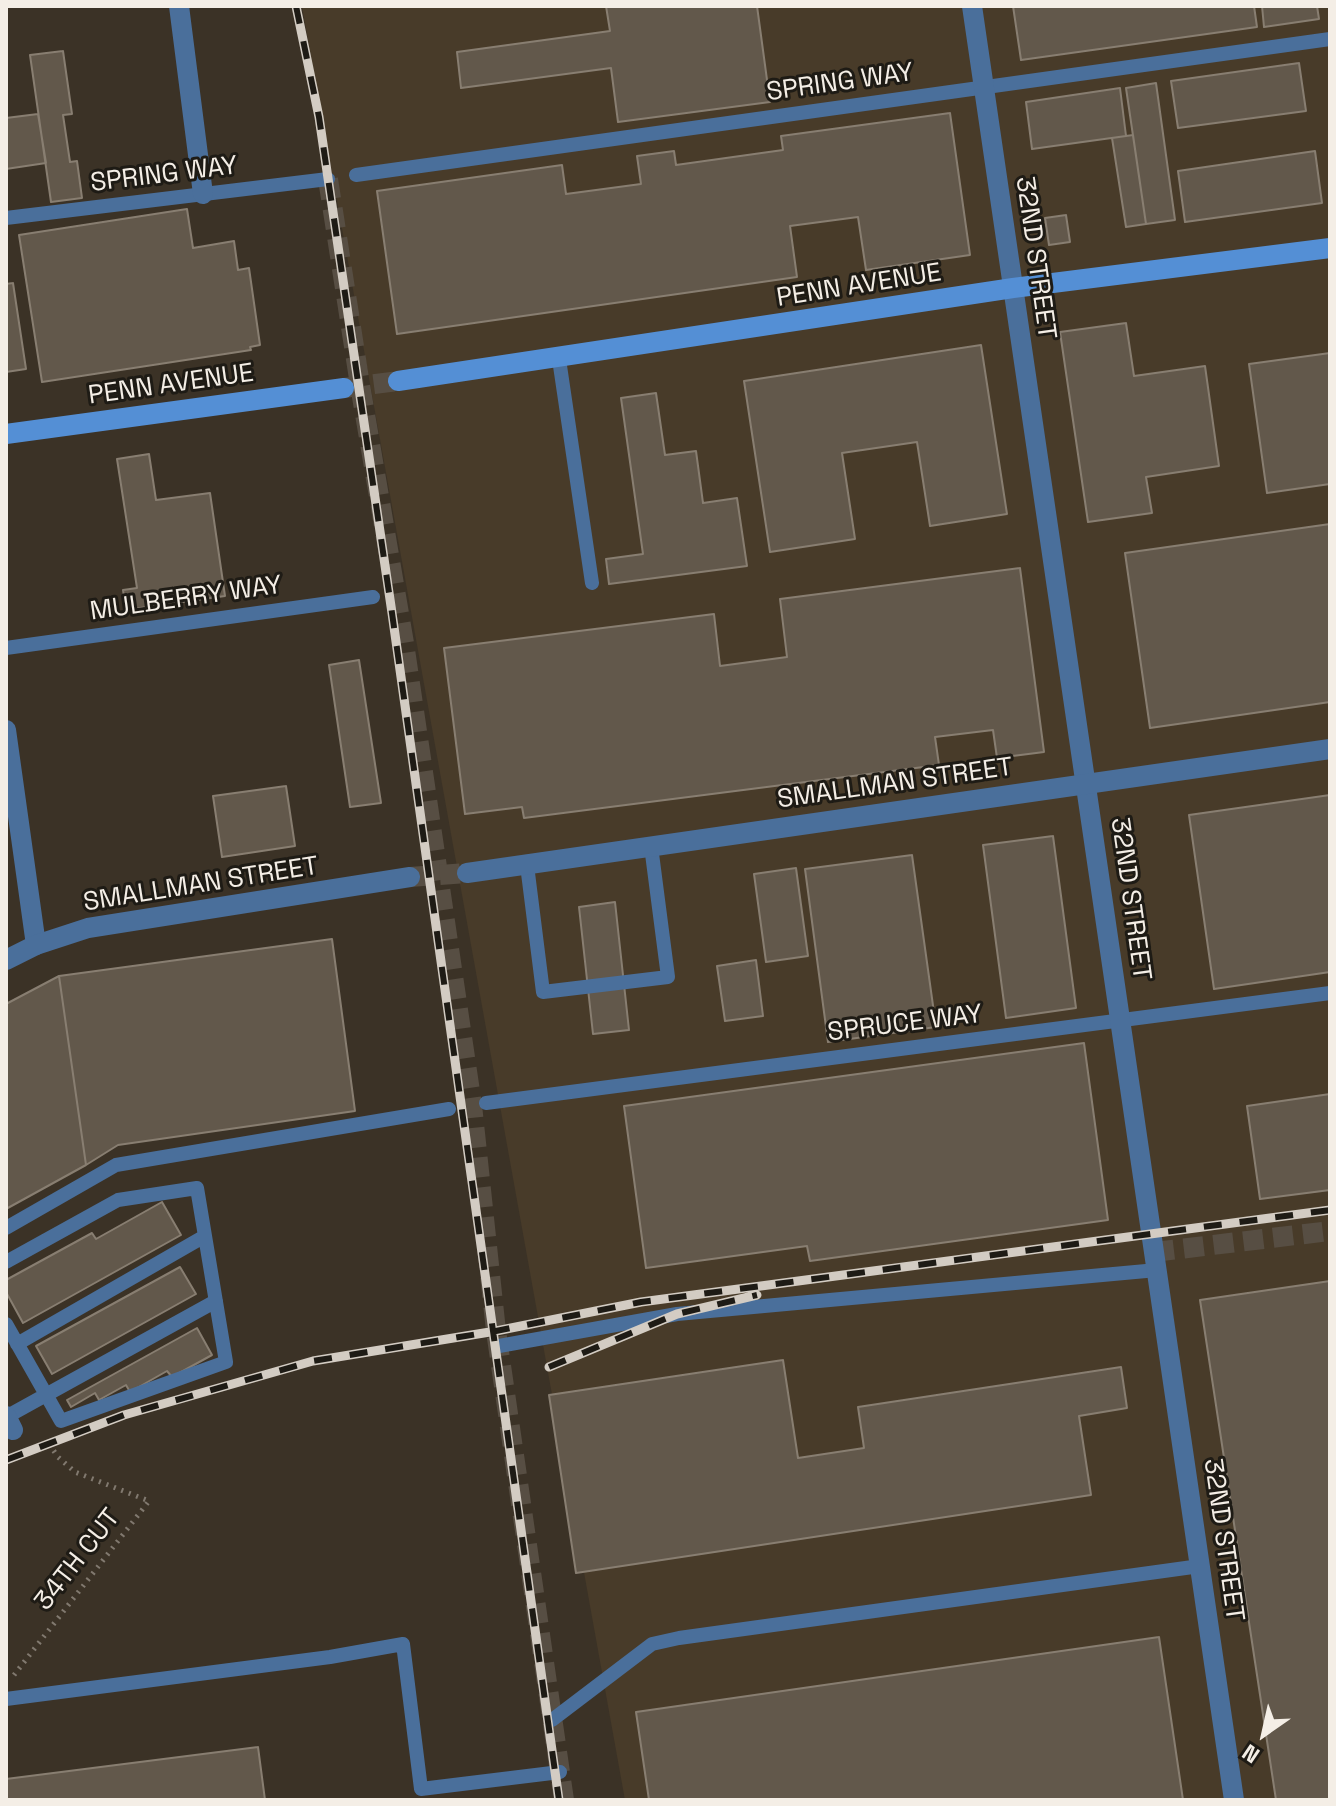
<!DOCTYPE html>
<style>
body{margin:0}
#map{position:relative;width:1336px;height:1806px;overflow:hidden;background:#3b3226;font-family:"Space Grotesk",sans-serif}
canvas{display:block}
.frame{position:absolute;inset:0;border:8px solid #f4eee6;pointer-events:none}
.north{position:absolute;left:1224px;top:1694px;width:80px;height:80px;-webkit-text-stroke:6px #1e1b15;paint-order:stroke;rotate:214deg;font-size:22px;font-weight:700;line-height:32px;text-align:center;color:#f4eee6}
.north::after{content:'';display:block;margin:auto;width:28px;height:36px;background:#f4eee6;clip-path:polygon(50% 0,100% 100%,50% 72%,0 100%)}
</style>
<div id="map">
<canvas width="1336" height="1806"></canvas>
<div class="frame"></div>
<div class="north">N</div>
</div>
<script>
const ctx = document.querySelector('canvas').getContext('2d');
ctx.lineJoin = 'round';
function fill(path, color) {
  ctx.fillStyle = color;
  ctx.fill(path, 'evenodd');
}
function toPath(rows) {
  const path = new Path2D();
  for (const r of rows) {
    path.moveTo(r[0], r[1]);
    for (let i = 2; i < r.length; i += 2) path.lineTo(r[i], r[i + 1]);
  }
  return path;
}
function stroke(path, color, width, dash) {
  ctx.strokeStyle = color;
  ctx.lineWidth = width;
  ctx.lineCap = dash ? 'butt' : 'round';
  ctx.setLineDash(dash || []);
  ctx.stroke(path);
}
function label(font, color, halo, rows, align = 'center') {
  ctx.font = font + ' "Space Grotesk",sans-serif';
  ctx.lineWidth = 6;
  ctx.setLineDash([]);
  ctx.textBaseline = 'middle';
  ctx.strokeStyle = halo;
  ctx.fillStyle = color;
  for (const [text, x, y, turn = 0] of rows) {
    ctx.save();
    ctx.translate(x, y);
    ctx.rotate((+turn || 0) * Math.PI / 180);
    ctx.textAlign = isNaN(turn) ? turn : align;
    if (halo) ctx.strokeText(text, 0, 0);
    ctx.fillText(text, 0, 0);
    ctx.restore();
  }
}
const built = toPath([
 [302,6,1330,6,1330,1800,625,1800]
]);
const building = toPath([
 [606,6,757,6,770,102,618,122,611,68,461,88,457,52,610,31,606,6],
 [1013,6,1254,6,1257,27,1021,60,1013,6],
 [1262,6,1317,6,1319,19,1264,27,1262,6],
 [63,51,72,114,63,115,70,162,77,161,82,198,51,202,30,55,63,51],
 [1299,63,1306,111,1178,128,1171,81,1299,63],
 [1156,83,1175,220,1146,224,1126,88,1156,83],
 [1120,88,1126,136,1032,149,1026,102,1120,88],
 [950,113,970,255,866,270,858,217,790,226,797,277,397,334,377,191,562,165,566,194,641,184,637,156,674,151,676,165,783,150,781,136,950,113],
 [38,114,46,163,6,169,6,118,38,114],
 [1133,135,1146,224,1126,227,1112,138,1133,135],
 [1315,151,1322,203,1185,222,1178,171,1315,151],
 [187,209,193,248,234,241,238,270,249,268,260,345,250,347,251,350,42,382,19,235,187,209],
 [1066,215,1070,242,1049,245,1045,218,1066,215],
 [13,283,26,369,6,372,6,284,13,283],
 [1126,323,1134,376,1205,366,1219,466,1146,477,1152,513,1088,522,1060,332,1126,323],
 [981,345,1007,514,930,526,917,442,842,453,855,539,770,552,744,381,981,345],
 [1330,353,1330,484,1267,493,1249,364,1330,353],
 [656,393,665,455,696,451,703,503,737,498,747,566,609,584,606,559,643,554,621,398,656,393],
 [149,454,156,500,210,493,225,596,126,610,123,590,137,588,117,459,149,454],
 [1330,524,1330,702,1150,728,1125,553,1330,524],
 [1020,568,1044,752,997,758,993,730,935,737,939,765,524,818,522,807,465,814,444,648,714,614,720,666,787,657,780,599,1020,568],
 [359,660,381,803,350,807,329,665,359,660],
 [286,786,295,846,222,857,213,796,286,786],
 [1330,795,1330,972,1214,989,1189,815,1330,795],
 [1053,836,1076,1008,1006,1018,983,845,1053,836],
 [912,855,936,1027,828,1042,805,869,912,855],
 [796,868,808,956,766,962,754,874,796,868],
 [615,902,629,1030,593,1034,579,907,615,902],
 [332,939,355,1111,118,1145,86,1165,59,976,332,939],
 [756,960,763,1016,725,1021,717,966,756,960],
 [59,976,86,1165,6,1209,6,1004,59,976],
 [1084,1043,1108,1220,810,1261,807,1246,646,1268,624,1106,1084,1043],
 [1330,1094,1330,1190,1260,1199,1247,1106,1330,1094],
 [162,1202,181,1235,23,1323,6,1292,6,1280,92,1233,96,1239,162,1202],
 [180,1267,196,1294,52,1374,36,1346,180,1267],
 [1330,1281,1330,1800,1276,1800,1200,1300,1330,1281],
 [197,1328,212,1355,172,1377,167,1371,130,1392,126,1385,99,1400,95,1393,71,1407,67,1400,197,1328],
 [783,1360,798,1458,864,1448,858,1407,1121,1367,1127,1408,1079,1416,1091,1495,576,1573,549,1395,783,1360],
 [1159,1637,1183,1800,649,1800,636,1712,1159,1637],
 [258,1747,265,1800,6,1800,6,1779,258,1747]
]);
const minorTunnel = toPath([
 [328,179,360,385,404,643,472,1105,496,1331,564,1800],
 [1154,1252,1330,1231]
]);
const tertiaryTunnel = toPath([
 [410,877,467,873]
]);
const secondaryTunnel = toPath([
 [344,388,398,381]
]);
const path = toPath([
 [14,1675,149,1501,75,1472,58,1457,47,1441]
]);
const service = toPath([
 [356,175,1330,39],
 [6,218,328,179],
 [559,359,592,583],
 [6,648,373,597],
 [527,865,543,992,668,977,651,846],
 [486,1103,1330,993],
 [6,1228,116,1165,449,1109],
 [6,1262,118,1200,197,1188,226,1362,61,1421,6,1324],
 [17,1344,205,1236],
 [499,1346,677,1314,1157,1270],
 [6,1417,216,1301],
 [6,1699,330,1657,403,1644,421,1789,560,1772],
 [552,1720,652,1644,679,1638,1200,1566]
]);
const minor = toPath([
 [179,6,203,194],
 [972,6,1234,1800],
 [6,730,36,945],
 [6,1416,13,1430]
]);
const tertiary = toPath([
 [467,873,1330,749],
 [6,960,36,945,88,928,410,877]
]);
const secondary = toPath([
 [398,381,1013,288,1330,248],
 [6,434,344,388]
]);
const rail = toPath([
 [296,6,319,117,392,613,559,1800],
 [549,1367,677,1314,757,1295],
 [6,1460,124,1415,313,1361,496,1331,641,1302,1330,1210]
]);
const streetNames = [
 ["SPRING WAY",840,83,-8],
 ["SPRING WAY",164,175,-7],
 ["32ND STREET",1035,258,82],
 ["PENN AVENUE",859,286,-9],
 ["PENN AVENUE",171,385,-8],
 ["MULBERRY WAY",186,599,-8],
 ["SMALLMAN STREET",895,784,-8],
 ["SMALLMAN STREET",201,885,-9],
 ["32ND STREET",1130,899,82],
 ["SPRUCE WAY",905,1024,-7],
 ["32ND STREET",1223,1540,82],
 ["34TH CUT",78,1560,-52]
];
fill(built, '#483b29');
fill(building, '#62584b');
stroke(building, '#887e71', 2);
stroke(minorTunnel, '#574e43', 20, [20, 10]);
stroke(tertiaryTunnel, '#574e43', 20, [20, 10]);
stroke(secondaryTunnel, '#574e43', 20, [20, 10]);
stroke(path, '#81796f', 5, [2, 6]);
stroke(service, '#4a6f9b', 14);
stroke(minor, '#4a6f9b', 20);
stroke(tertiary, '#4a6f9b', 20);
stroke(secondary, '#548fd5', 20);
stroke(rail, '#d3ccc3', 9);
stroke(rail, '#1e1b15', 6, [18]);
label('26px', '#f4eee6', '#1e1b15', streetNames);
</script>
